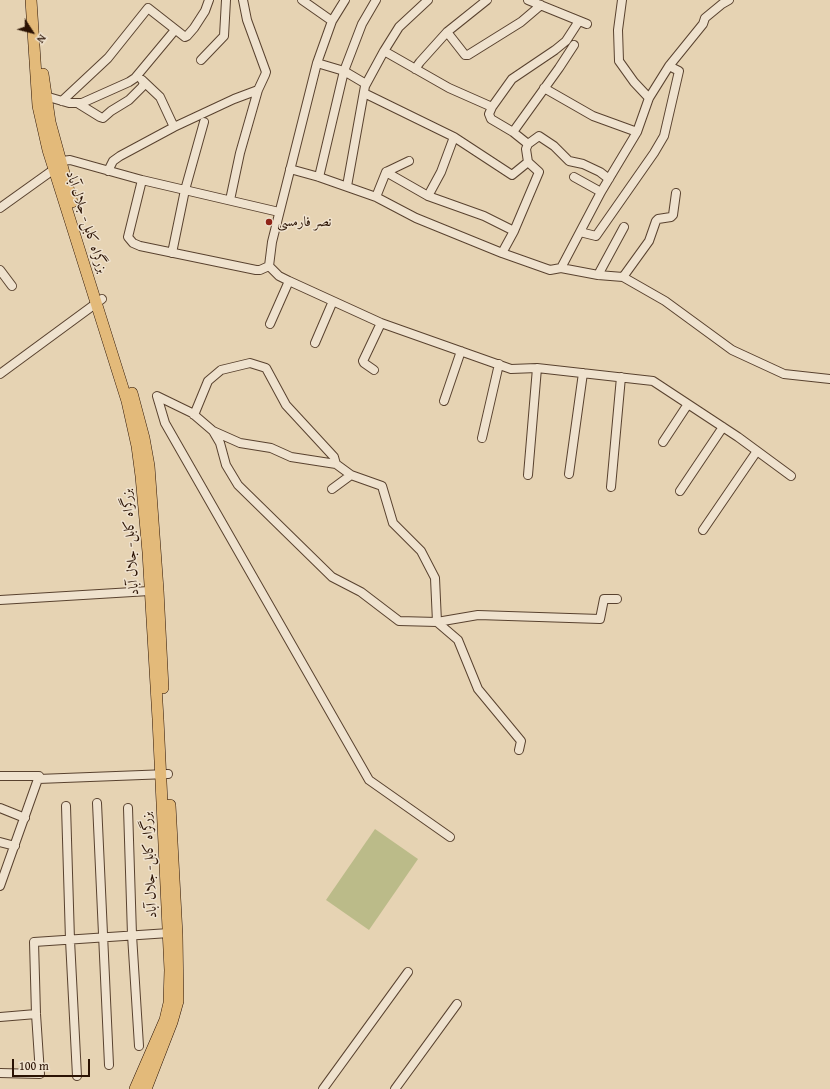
<!DOCTYPE html>
<meta charset="utf-8">
<style>
body{margin:0}
#map{position:relative;width:830px;height:1089px;overflow:hidden;background:#e6d3b3;font-family:"Gentium Book Plus",serif}
canvas{display:block}
.north{position:absolute;left:12px;top:12px;width:40px;height:40px;-webkit-text-stroke:3px #efe2ce;paint-order:stroke;rotate:126deg;font-size:11px;font-weight:700;line-height:16px;text-align:center;color:#2a1203}
.north::after{content:'';display:block;margin:auto;width:14px;height:18px;background:#2a1203;clip-path:polygon(50% 0,100% 100%,50% 72%,0 100%)}
.scale{position:absolute;left:12px;top:1059px;width:78px;height:18px;box-sizing:border-box;border:2px solid #2a1203;border-top:0;padding-left:5px;font-size:12px;line-height:14px;white-space:nowrap;color:#2a1203;-webkit-text-stroke:3px #efe2ce;paint-order:stroke}
</style>
<div id="map">
<canvas width="830" height="1089"></canvas>
<div class="north">N</div>
<div class="scale">100 m</div>
</div>
<script>
const ctx = document.querySelector('canvas').getContext('2d');
ctx.lineJoin = 'round';
function fill(path, color) {
  ctx.fillStyle = color;
  ctx.fill(path, 'evenodd');
}
function toPath(rows) {
  const path = new Path2D();
  for (const r of rows) {
    path.moveTo(r[0], r[1]);
    for (let i = 2; i < r.length; i += 2) path.lineTo(r[i], r[i + 1]);
  }
  return path;
}
function stroke(path, color, width, dash) {
  ctx.strokeStyle = color;
  ctx.lineWidth = width;
  ctx.lineCap = dash ? 'butt' : 'round';
  ctx.setLineDash(dash || []);
  ctx.stroke(path);
}
function label(font, color, halo, rows, align = 'center') {
  ctx.font = font + ' "Gentium Book Plus",Amiri,serif';
  ctx.lineWidth = 3;
  ctx.setLineDash([]);
  ctx.textBaseline = 'middle';
  ctx.strokeStyle = halo;
  ctx.fillStyle = color;
  for (const [text, x, y, turn = 0] of rows) {
    ctx.save();
    ctx.translate(x, y);
    ctx.rotate((+turn || 0) * Math.PI / 180);
    ctx.textAlign = isNaN(turn) ? turn : align;
    if (halo) ctx.strokeText(text, 0, 0);
    ctx.fillText(text, 0, 0);
    ctx.restore();
  }
}
const green = toPath([
 [375,829,418,859,369,930,326,900]
]);
const minor = toPath([
 [302,0,332,21],
 [345,0,332,21,317,63,272,242,269,266,279,276,289,281,381,323,511,369,537,368,653,381,738,437,791,476],
 [528,0,587,24],
 [622,0,618,30,619,61,634,82,649,98],
 [447,32,465,55,468,55,521,22,541,5],
 [384,51,449,88,492,107],
 [201,60,224,36,226,0],
 [317,63,344,71,366,84],
 [415,69,420,62,447,32,487,0],
 [142,80,160,97,174,127],
 [544,88,593,116,637,132],
 [364,93,454,137,512,175,528,162,539,172,514,231,502,253],
 [45,96,69,103,82,103,129,82,135,78,175,30],
 [62,101,108,58,148,8,185,37,187,36,194,28,205,11,209,0],
 [79,104,100,117,103,118,111,111,129,100,142,87,144,83],
 [513,132,559,68,574,45],
 [528,144,513,132,491,119,489,114,492,107,512,79,555,50,566,41,579,21],
 [59,159,62,161,70,160,142,180,279,212],
 [528,162,526,149,528,144,539,136,554,146,569,161,583,164,600,172,609,179],
 [290,169,319,177,376,197,416,218,502,253,550,270,561,268,598,275,623,277,665,301,732,350,784,374,830,379],
 [108,171,113,161,120,156,174,127,234,99,258,90],
 [386,172,428,196,484,216,514,231],
 [319,177,344,71,362,24,376,0],
 [574,177,601,192],
 [142,180,128,237,133,243,140,246,256,270,260,270,269,266],
 [347,186,365,86,384,51,399,27,428,0],
 [428,196,441,172,454,137],
 [376,197,386,172,409,161],
 [230,200,240,153,258,90,265,75,266,72,247,20,243,0],
 [0,208,53,170],
 [580,232,596,236,654,153,664,136,679,71,669,66],
 [172,253,185,190,204,122],
 [561,268,601,192,637,132,649,98,669,66,703,24,705,18,722,4,729,0],
 [0,270,12,286],
 [598,275,624,227],
 [623,277,649,241,656,221,658,219,671,217,673,215,676,193],
 [270,324,289,281],
 [315,343,333,301],
 [374,370,364,363,363,361,381,323],
 [0,374,102,299],
 [444,401,461,351],
 [194,415,208,381,221,370,250,363,266,368,286,405,334,457,336,464],
 [213,431,240,443,271,448,291,457,336,464,351,475],
 [482,438,499,364],
 [663,442,688,404],
 [569,474,583,373],
 [528,475,537,368],
 [611,487,621,377],
 [332,489,351,475,382,486,393,523,421,551,435,578,437,622,478,615,600,619,604,599,617,599],
 [680,491,723,427],
 [703,530,757,451],
 [0,600,149,591],
 [0,776,39,776,38,779],
 [97,803,109,1065],
 [66,806,70,940,77,1076],
 [0,808,25,818],
 [128,808,132,935,139,1046],
 [450,837,369,780,165,423,157,396,192,413,213,431,220,443,226,465,238,485,332,577,361,592,399,621,437,622,458,640,478,689,521,741,519,750],
 [0,842,15,846],
 [0,886,38,779,168,774],
 [0,1017,36,1014],
 [0,1073,40,1074,36,1014,34,942,169,933],
 [323,1089,408,972],
 [395,1089,457,1004]
]);
const highway = toPath([
 [31,0,38,106,48,150,127,401,137,446,141,476,148,552,158,719,170,970,169,1003,165,1020,135,1089],
 [43,74,50,122,72,202],
 [132,393,144,438,149,466,158,590,163,688],
 [146,1089,172,1022,178,1001,177,935,170,805]
]);
const markers = [
 [269,222,4,"#8f2418"]
];
const streetNames = [
 ["بزرگراه کابل- جلال آباد",86,222,72],
 ["بزرگراه کابل- جلال آباد",131,542,-94],
 ["بزرگراه کابل- جلال آباد",150,865,-93]
];
const poiNames = [
 ["نصر فارمسی",277,222]
];
fill(green, '#bbbb89');
stroke(minor, '#59422f', 10);
stroke(highway, '#2a1203', 12);
stroke(minor, '#efe2ce', 8);
stroke(highway, '#e3ba7a', 11);
for (const [x, y, r, color] of markers) {
  const dot = new Path2D();
  dot.arc(x, y, r, 0, 2 * Math.PI);
  ctx.fillStyle = color;
  ctx.fill(dot);
  stroke(dot, '#efe2ce', 1.5);
}
label('14px', '#2a1203', '#efe2ce', streetNames);
label('14px', '#2a1203', '#efe2ce', poiNames, 'left');
</script>
